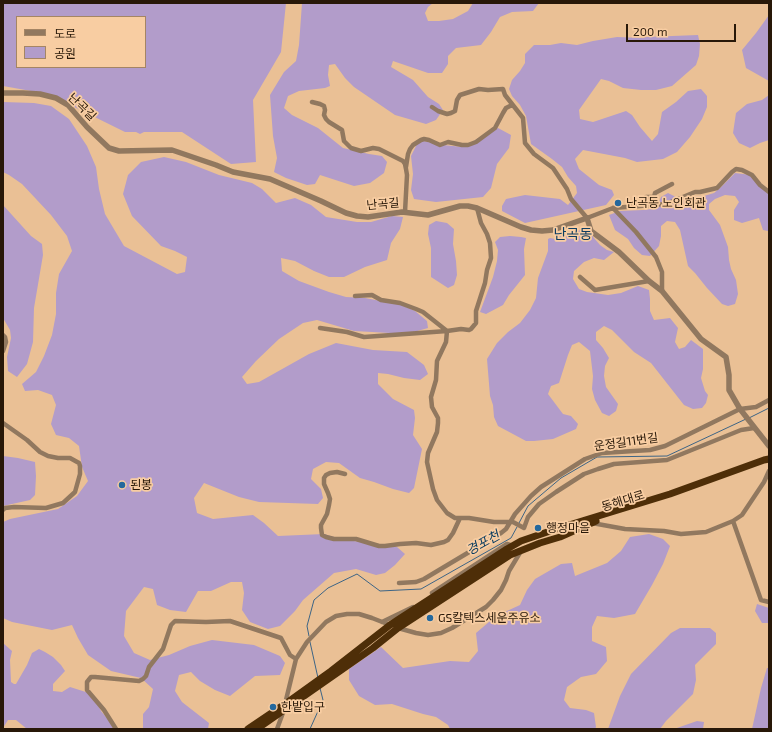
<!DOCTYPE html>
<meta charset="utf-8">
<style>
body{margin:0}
#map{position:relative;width:772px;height:732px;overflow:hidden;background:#eac095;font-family:"Exo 2","Noto Sans KR",sans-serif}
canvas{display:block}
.frame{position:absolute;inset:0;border:4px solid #281808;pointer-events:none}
.legend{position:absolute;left:16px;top:16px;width:130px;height:52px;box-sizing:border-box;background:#f8cda2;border:1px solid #a58564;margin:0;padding:5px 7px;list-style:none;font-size:12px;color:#281808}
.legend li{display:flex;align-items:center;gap:8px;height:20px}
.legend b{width:20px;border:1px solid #a58564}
.scale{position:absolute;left:626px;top:24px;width:110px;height:18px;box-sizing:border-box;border:2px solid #281808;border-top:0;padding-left:5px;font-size:12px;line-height:14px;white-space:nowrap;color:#281808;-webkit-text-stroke:3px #f8cda2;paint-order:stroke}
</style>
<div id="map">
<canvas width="772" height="732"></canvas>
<div class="frame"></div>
<ul class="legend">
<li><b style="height:5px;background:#91785f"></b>도로</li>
<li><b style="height:11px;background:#b29cca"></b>공원</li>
</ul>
<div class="scale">200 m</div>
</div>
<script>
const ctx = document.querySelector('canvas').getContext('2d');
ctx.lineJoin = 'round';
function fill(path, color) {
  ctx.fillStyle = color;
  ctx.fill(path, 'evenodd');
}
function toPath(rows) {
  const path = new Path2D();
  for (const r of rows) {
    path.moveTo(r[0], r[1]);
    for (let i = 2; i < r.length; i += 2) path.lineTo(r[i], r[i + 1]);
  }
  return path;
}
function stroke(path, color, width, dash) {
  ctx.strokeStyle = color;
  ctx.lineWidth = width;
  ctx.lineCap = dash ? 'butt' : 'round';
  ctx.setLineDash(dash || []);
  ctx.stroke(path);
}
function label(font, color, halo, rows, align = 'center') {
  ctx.font = font + ' "Exo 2","Noto Sans KR",sans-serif';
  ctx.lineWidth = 3.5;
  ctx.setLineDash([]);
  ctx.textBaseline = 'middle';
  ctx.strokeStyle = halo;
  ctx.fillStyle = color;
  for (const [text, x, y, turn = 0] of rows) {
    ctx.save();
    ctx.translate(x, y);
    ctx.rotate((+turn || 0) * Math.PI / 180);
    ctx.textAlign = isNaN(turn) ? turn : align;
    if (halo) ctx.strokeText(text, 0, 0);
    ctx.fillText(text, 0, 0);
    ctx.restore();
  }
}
const green = toPath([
 [3,3,286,3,281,52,253,100,256,162,231,164,182,132,144,132,140,134,136,132,125,132,48,94,3,86],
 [17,17,145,17,145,67,17,67],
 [302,3,433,3,428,7,425,13,428,21,439,21,453,19,468,11,473,3,539,3,533,11,512,12,500,17,491,32,481,45,456,48,448,56,448,64,442,73,428,73,393,61,391,67,413,80,428,97,439,104,443,110,436,120,426,124,395,115,354,87,345,78,335,64,329,65,328,75,330,86,325,88,299,91,288,96,284,108,292,115,318,128,343,148,369,154,382,156,387,162,384,173,370,183,354,186,320,175,315,184,307,185,286,178,274,172,277,158,273,136,270,95,284,72,296,61,299,45],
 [769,15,769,81,746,68,742,50,756,33],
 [698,35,700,44,699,56,696,65,672,86,656,90,641,90,623,88,609,81,601,79,579,110,580,119,593,122,626,111,632,115,640,127,652,141,658,134,662,112,676,102,688,91,701,89,707,96,707,107,702,119,690,137,677,152,663,159,637,162,625,158,583,150,575,159,579,169,599,185,612,190,614,195,606,205,525,223,502,211,502,206,506,199,525,195,560,199,568,205,577,193,576,186,568,177,562,167,552,159,531,144,526,116,520,105,512,96,509,89,512,80,520,71,525,63,525,54,534,45,550,45,561,43,577,45,593,41,617,37,642,38,647,37],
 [769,95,769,140,760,143,750,148,739,143,733,133,736,113,747,104,762,100],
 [3,102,34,103,51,106,69,119,87,146,96,167,99,189,105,214,124,246,177,274,185,272,187,257,175,251,161,246,132,216,123,194,128,175,141,162,164,157,186,162,219,175,252,183,262,189,276,203,295,198,311,205,326,217,357,222,371,222,392,216,403,217,400,229,391,243,387,260,365,267,344,277,329,277,314,271,295,261,281,258,282,271,299,281,329,292,346,297,365,298,402,305,415,311,427,321,428,328,410,333,390,333,354,331,317,320,303,323,279,339,256,361,242,377,247,384,259,382,309,354,336,343,373,350,407,352,424,365,428,374,420,380,404,378,388,374,378,373,378,384,393,399,414,410,415,418,413,435,422,449,414,488,409,493,393,489,374,482,360,478,339,463,326,462,313,469,311,479,321,489,323,498,318,504,259,502,239,497,204,483,194,498,197,513,213,519,253,515,264,523,278,536,324,534,344,540,363,542,380,546,397,547,405,554,395,565,385,573,376,575,356,569,334,573,303,600,295,611,280,626,268,629,250,622,242,610,244,593,242,582,231,582,211,591,198,591,186,612,170,610,157,605,153,589,144,587,126,611,124,636,134,653,150,660,169,655,190,646,212,640,254,645,280,656,285,663,280,675,255,676,230,696,215,690,200,681,191,672,179,675,175,691,182,702,209,723,208,729,143,729,143,714,149,707,153,689,141,678,111,671,88,655,78,638,72,625,52,630,12,622,3,618,3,522,10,519,58,509,77,496,88,481,82,467,79,446,69,438,56,435,51,424,56,405,52,395,38,390,25,391,22,384,36,372,44,356,52,335,56,314,56,293,59,274,72,251,67,236,51,215,22,184,9,175,3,172],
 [498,128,511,135,509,148,497,164,491,188,483,197,436,202,414,199,411,190,413,174,411,156,419,140,443,145,463,147,493,130],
 [735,173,751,175,769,191,769,230,768,231,763,230,759,218,742,223,734,220,734,210,739,202,735,196,725,195,715,199,709,204,709,210,720,225,728,247,729,260,731,269,736,280,738,294,735,304,728,306,722,304,707,288,695,273,688,266,680,230,675,222,667,221,661,226,661,236,659,246,650,256,642,255,634,248,628,239,615,230,609,215,620,211,643,210,652,209,659,202,661,197,668,193,674,196,680,200,689,197,704,196,714,193,721,187],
 [3,205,31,236,42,244,43,255,34,308,33,342,27,364,17,377,8,371,7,357,11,338,10,330,3,318],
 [436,221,447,223,454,229,453,244,456,261,457,275,454,285,448,288,431,277,431,248,428,234,429,225],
 [584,229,588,231,600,245,607,250,614,252,604,260,594,258,584,262,574,271,573,279,579,289,587,292,608,295,621,293,638,286,649,290,650,299,650,311,654,320,670,318,678,328,675,342,679,349,685,347,691,340,703,349,703,369,701,378,705,391,708,395,706,403,702,408,693,409,684,405,651,363,634,352,612,330,604,326,596,332,596,340,603,348,609,358,605,366,604,376,606,387,618,404,616,411,609,416,602,413,595,400,592,389,593,376,590,351,579,342,572,345,568,355,559,383,551,386,548,394,563,414,571,416,578,424,576,429,553,439,534,441,526,441,498,426,494,417,493,405,490,396,487,359,497,343,508,332,520,323,530,310,536,298,538,278,548,251,548,239,550,238,555,239,565,234],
 [510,236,521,237,526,238,524,249,525,275,509,295,503,305,486,314,480,312,493,277,497,261,498,250,495,242,500,237],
 [3,456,18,458,35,462,36,476,35,495,30,500,3,506],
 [649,534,663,539,670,546,663,564,652,585,635,614,614,618,597,616,592,627,592,641,606,647,607,661,596,674,581,677,567,687,564,700,570,708,586,710,594,713,596,727,595,729,450,729,448,725,436,717,423,714,392,704,375,705,359,696,349,680,349,669,381,647,403,668,450,661,469,662,478,651,476,633,496,616,520,605,527,590,535,579,561,564,572,563,575,576,607,563,621,551,630,537],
 [757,604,769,608,769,623,762,623,755,611],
 [680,628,710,628,716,633,716,644,695,665,696,680,693,694,666,721,660,729,608,729,620,696,631,674,671,633],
 [3,643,12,651,10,660,11,682,14,684,16,684,27,665,32,653,39,649,45,652,53,657,61,665,65,671,53,684,53,691,62,692,70,687,89,693,96,701,101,711,116,729,27,729,16,720,8,720,3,728],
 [767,668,769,668,769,729,752,729,761,688],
 [697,721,704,722,703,729,674,729]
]);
const stream = toPath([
 [749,418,769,408],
 [519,523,528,506,561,478,597,457,667,456,746,419],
 [309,636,307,626,314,600,328,588,357,574,380,591,421,589,511,538,517,527],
 [310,642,318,678],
 [310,729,323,700,320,688]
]);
const minor = toPath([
 [312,102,320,104,324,106,325,110,324,115,326,119,329,122,342,130,344,141,351,148,361,151,373,148,379,149,403,161,405,164,406,169,407,175,405,212],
 [432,107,438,111,447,114,451,113,455,111,457,100,460,95,479,89,488,90,503,89,505,95,523,118,525,143,534,154,553,168,567,189,571,199,587,218,613,208,666,204,695,192,700,192,717,188,732,172,736,169,742,170,752,175,760,185,769,192],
 [406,167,408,154,410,149,413,145,421,140,424,139,429,140,440,145,448,142,462,145,468,145,476,142,495,128,503,113,506,108,512,105],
 [646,197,654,197],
 [655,205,654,197,655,193,672,184],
 [613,208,636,232,656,257,662,272,662,291],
 [580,277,595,290,649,281],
 [355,296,372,295,381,300,400,303,416,309,423,312,447,331],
 [320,328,347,332,364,337,447,331,461,329,469,330,471,329,476,323,476,311,485,283,487,270,491,258,490,243,487,234,481,223,477,208],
 [447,331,446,342,437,361,436,380,431,397,432,407,438,418,438,423,437,432,428,453,427,462,433,489,437,500,447,513,455,518,469,518,494,522,513,522,524,528,528,517,539,504,556,492,584,474,598,469,614,464,667,460,741,430,754,428],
 [3,335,5,337,6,342,3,351],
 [3,423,27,440,40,452,48,456,58,458,70,458,79,463,80,466,80,474,75,492,63,503,46,508,14,507,5,508,3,510],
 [345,474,337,472,330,473,326,475,324,478,324,484,328,493,330,499,329,505,327,514,321,525,321,528,322,535,326,537,334,539,356,539,379,546,385,546,400,544,416,543,431,545,444,542,448,540,453,533,460,518],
 [733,521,761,600,769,602],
 [592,523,625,529,664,531,681,534,706,532,733,521,742,515,764,482,769,471],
 [399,583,416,582,424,579,501,533,506,529,515,514,531,496,541,487,585,459,602,453,650,450,665,446,740,409,756,407,769,400],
 [432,593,507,544,513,546],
 [382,622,413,607],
 [398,628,416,633,428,635,441,633,452,628,486,607,493,600,501,590,506,580,509,571,521,551],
 [285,704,296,659,307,642,326,622,336,616,347,614,359,614,372,618,390,625],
 [116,729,104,710,87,690,87,682,91,677,95,677,139,681,143,679,146,676,149,667,163,649,171,625,175,621,206,622,230,621,281,638,290,655,296,659],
 [277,729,284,710]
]);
const tertiary = toPath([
 [3,93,23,93,40,94,56,98,68,105,87,127,109,148,119,151,172,150,216,165,233,172,270,179,321,201,346,213,357,216,368,217,402,212,428,215,460,206,468,206,477,208,521,227,531,230,542,231,553,230,587,218,591,231,619,252,649,281,662,291,701,339,726,357,729,375,729,390,740,409,769,446]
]);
const trunk = toPath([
 [248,729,285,704,331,671,390,625,507,549,521,541,556,529,670,494,764,460,769,459],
 [257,729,373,648,398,628,510,555,540,543,560,537,596,521]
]);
const markers = [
 [618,203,4,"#24689d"],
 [122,485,4,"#24689d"],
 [538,528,4,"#24689d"],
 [430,618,4,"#24689d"],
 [273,707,4,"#24689d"]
];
const streetNames = [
 ["난곡길",82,107,44],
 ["난곡길",383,204,-5],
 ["운정길11번길",626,442,-8],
 ["동해대로",623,501,-17]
];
const poiNames = [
 ["난곡동 노인회관",626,203],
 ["된봉",130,485],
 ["행정마을",546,528],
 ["GS칼텍스세운주유소",438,618],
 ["한밭입구",281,707]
];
const waterNames = [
 ["경포천",483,543,-29]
];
const quarterNames = [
 ["난곡동",573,234]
];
fill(green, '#b29cca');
stroke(stream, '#3c6486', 1);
stroke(minor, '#91785f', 4.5);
stroke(tertiary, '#91785f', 5.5);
stroke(trunk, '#4e2e08', 7);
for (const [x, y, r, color] of markers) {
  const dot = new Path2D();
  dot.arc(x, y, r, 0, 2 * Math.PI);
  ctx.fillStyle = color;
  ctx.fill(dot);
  stroke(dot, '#f8cda2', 1.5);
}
label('12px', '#281808', '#f8cda2', streetNames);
label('12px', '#281808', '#f8cda2', poiNames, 'left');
label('italic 13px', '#093c60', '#f8cda2', waterNames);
label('14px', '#0d3d61', '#f8cda2', quarterNames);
</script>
